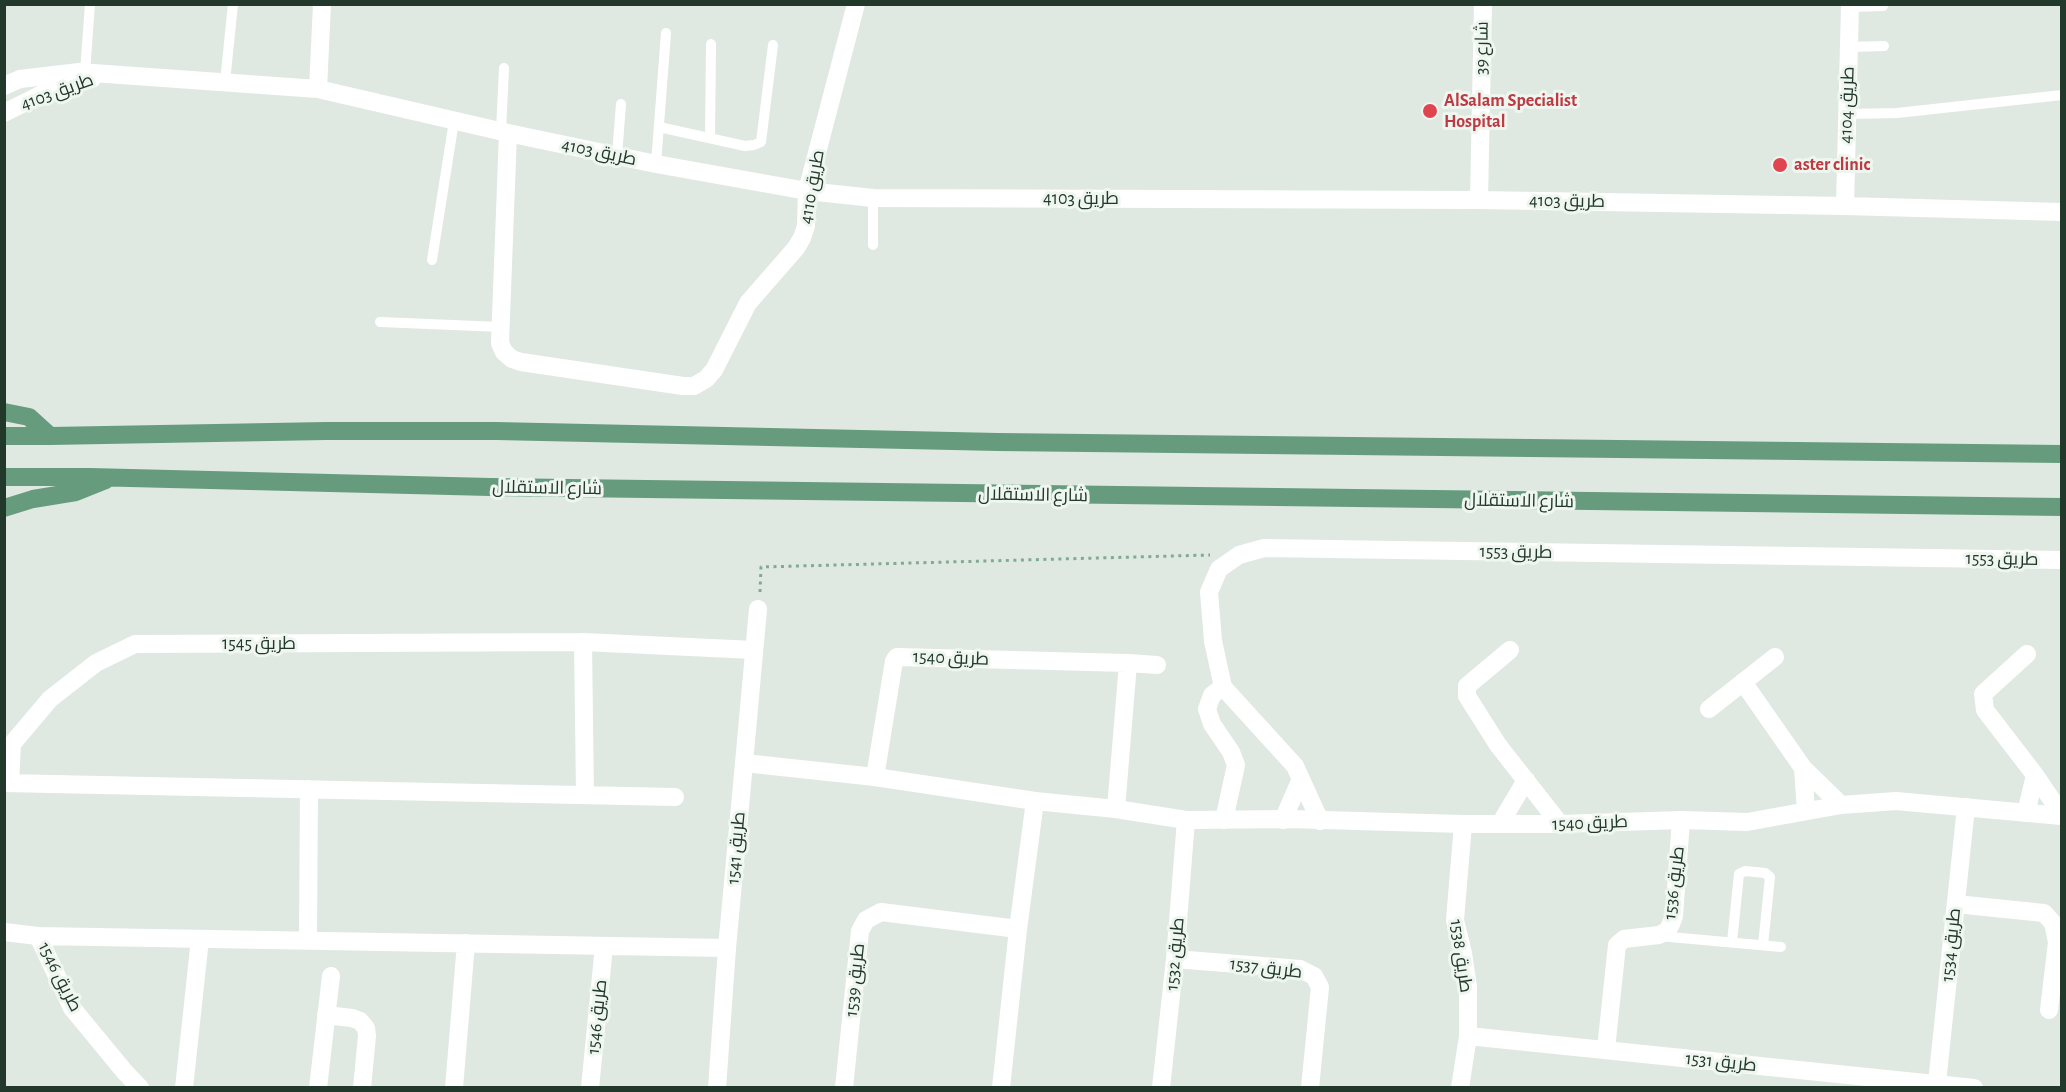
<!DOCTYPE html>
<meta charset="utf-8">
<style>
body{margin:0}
#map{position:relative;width:2066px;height:1092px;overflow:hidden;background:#dfe9e1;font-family:"Alegreya Sans",sans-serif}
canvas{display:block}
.frame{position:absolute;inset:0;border:6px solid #21382a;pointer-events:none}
</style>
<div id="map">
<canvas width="2066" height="1092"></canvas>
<div class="frame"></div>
</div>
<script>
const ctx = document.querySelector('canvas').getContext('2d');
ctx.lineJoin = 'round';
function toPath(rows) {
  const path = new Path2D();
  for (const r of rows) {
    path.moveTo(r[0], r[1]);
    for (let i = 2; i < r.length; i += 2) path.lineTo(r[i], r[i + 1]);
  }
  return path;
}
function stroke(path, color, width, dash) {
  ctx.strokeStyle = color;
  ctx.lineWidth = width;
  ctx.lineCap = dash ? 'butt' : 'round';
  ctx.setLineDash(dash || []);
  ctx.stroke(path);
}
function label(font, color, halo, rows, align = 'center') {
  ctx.font = font + ' "Alegreya Sans",Cairo,sans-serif';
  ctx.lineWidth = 6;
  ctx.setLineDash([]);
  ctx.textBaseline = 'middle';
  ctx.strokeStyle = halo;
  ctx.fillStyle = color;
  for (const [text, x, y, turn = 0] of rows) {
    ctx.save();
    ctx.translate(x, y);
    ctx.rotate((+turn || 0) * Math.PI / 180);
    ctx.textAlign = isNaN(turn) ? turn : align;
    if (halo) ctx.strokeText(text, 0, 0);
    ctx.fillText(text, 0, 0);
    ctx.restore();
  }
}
const path = toPath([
 [760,592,761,567,1210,555]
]);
const service = toPath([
 [1850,7,1883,6],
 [1849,47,1884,46],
 [85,72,90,4],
 [225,82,233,4],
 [1847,114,1897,113,2062,95],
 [659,127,745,146,754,145,761,142,773,45],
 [501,131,504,68],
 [710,138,711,44],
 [617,156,621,104],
 [656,164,666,33],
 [873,198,873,245],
 [432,260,454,121],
 [380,322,501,327],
 [1659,936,1781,947],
 [1732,942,1739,874,1745,871,1765,873,1770,877,1763,945]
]);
const minor = toPath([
 [4,86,20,79,79,72,318,89,508,133,656,164,807,191,873,198,1479,200,1845,206,2062,212],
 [318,89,322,4],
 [4,113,42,94,92,79],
 [508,133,500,343,504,352,512,359,521,362,683,386,694,386,706,379,714,370,748,303,796,248,802,238,806,226,807,191,856,4],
 [1479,200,1483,4],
 [1845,206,1850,4],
 [583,642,585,795],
 [1510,650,1467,686,1467,696,1498,745,1560,824],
 [2027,654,1983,694,1985,710,2035,775,2062,815],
 [1743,682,1803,768,1841,805],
 [1223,687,1212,695,1207,709,1212,724,1231,752,1236,765,1224,820],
 [1709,709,1775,657],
 [744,763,758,609],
 [1803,768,1806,811],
 [875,777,894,661,897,657,1128,663,1157,665],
 [4,783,675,797],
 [10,783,12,744,50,699,96,663,135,644,583,642,754,650],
 [1116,809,1128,663],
 [2026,813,2035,775],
 [1283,820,1300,781],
 [1320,821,1295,766,1223,687,1213,641,1209,592,1219,569,1239,555,1264,548,2062,560],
 [1500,824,1526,780],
 [1956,904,2044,913,2053,923,2057,942,2049,1010],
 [4,932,38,936,727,948],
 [38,936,72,1008,124,1071,140,1088],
 [308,939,309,789],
 [1175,959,1300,969,1314,976,1320,987,1310,1088],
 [326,1015,352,1018,360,1021,366,1028,367,1036,362,1088],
 [1468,1036,1974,1088],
 [1606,1049,1617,945,1624,939,1659,935,1667,931,1671,924,1674,916,1681,820],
 [1937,1083,1966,807],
 [184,1088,200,939],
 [318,1088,331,976],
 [454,1088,466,943],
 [590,1088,604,946],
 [844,1088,860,931,866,920,881,912,1018,929],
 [1001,1088,1018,929,1035,801],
 [1161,1088,1175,959,1186,820],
 [1460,1088,1468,1036,1468,987,1463,953,1455,920,1463,824]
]);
const tertiary = toPath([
 [717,1088,727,948,744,763,875,777,1035,801,1116,809,1186,820,1289,819,1463,824,1560,824,1681,820,1747,822,1841,805,1896,801,2062,816]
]);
const primary = toPath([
 [4,412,29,417,50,436],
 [4,436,50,436,326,431,496,431,998,442,2062,454],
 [4,477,90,477,490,487,2062,507],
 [4,508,33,499,76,492,106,480]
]);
const markers = [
 [1430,111,8,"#e0444e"],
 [1780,165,8,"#e0444e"]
];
const streetNames = [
 ["شارع 39",1482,48,-89],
 ["طريق 4103",57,92,-20],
 ["طريق 4104",1847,105,-88],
 ["طريق 4103",599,152,12],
 ["طريق 4110",812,187,-80],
 ["طريق 4103",1081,199],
 ["طريق 4103",1567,201,1],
 ["شارع الاستقلال",547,488,1],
 ["شارع الاستقلال",1033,495,1],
 ["شارع الاستقلال",1519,501,1],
 ["طريق 1553",1516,552,1],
 ["طريق 1553",2002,559,1],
 ["طريق 1545",259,644],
 ["طريق 1540",951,658,2],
 ["طريق 1540",1590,823,-2],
 ["طريق 1541",736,848,-85],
 ["طريق 1536",1674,883,-83],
 ["طريق 1534",1951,945,-84],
 ["طريق 1532",1175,954,-85],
 ["طريق 1538",1461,956,82],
 ["طريق 1537",1266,968,7],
 ["طريق 1546",60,977,63],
 ["طريق 1539",855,980,-84],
 ["طريق 1546",597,1017,-84],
 ["طريق 1531",1721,1062,6]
];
const healthNames = [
 ["AlSalam Specialist",1444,101],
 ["Hospital",1444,122],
 ["aster clinic",1794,165]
];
stroke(path, '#81ab90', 3, [3, 4.5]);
stroke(service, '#fff', 10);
stroke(minor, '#fff', 18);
stroke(tertiary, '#fff', 18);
stroke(primary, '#669c7d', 18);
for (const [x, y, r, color] of markers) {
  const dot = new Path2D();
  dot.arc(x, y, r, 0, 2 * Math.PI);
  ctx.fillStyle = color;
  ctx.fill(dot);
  stroke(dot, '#eff6f0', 2);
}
label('18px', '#21382a', '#eff6f0', streetNames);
label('bold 18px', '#be3a42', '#eff6f0', healthNames, 'left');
</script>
